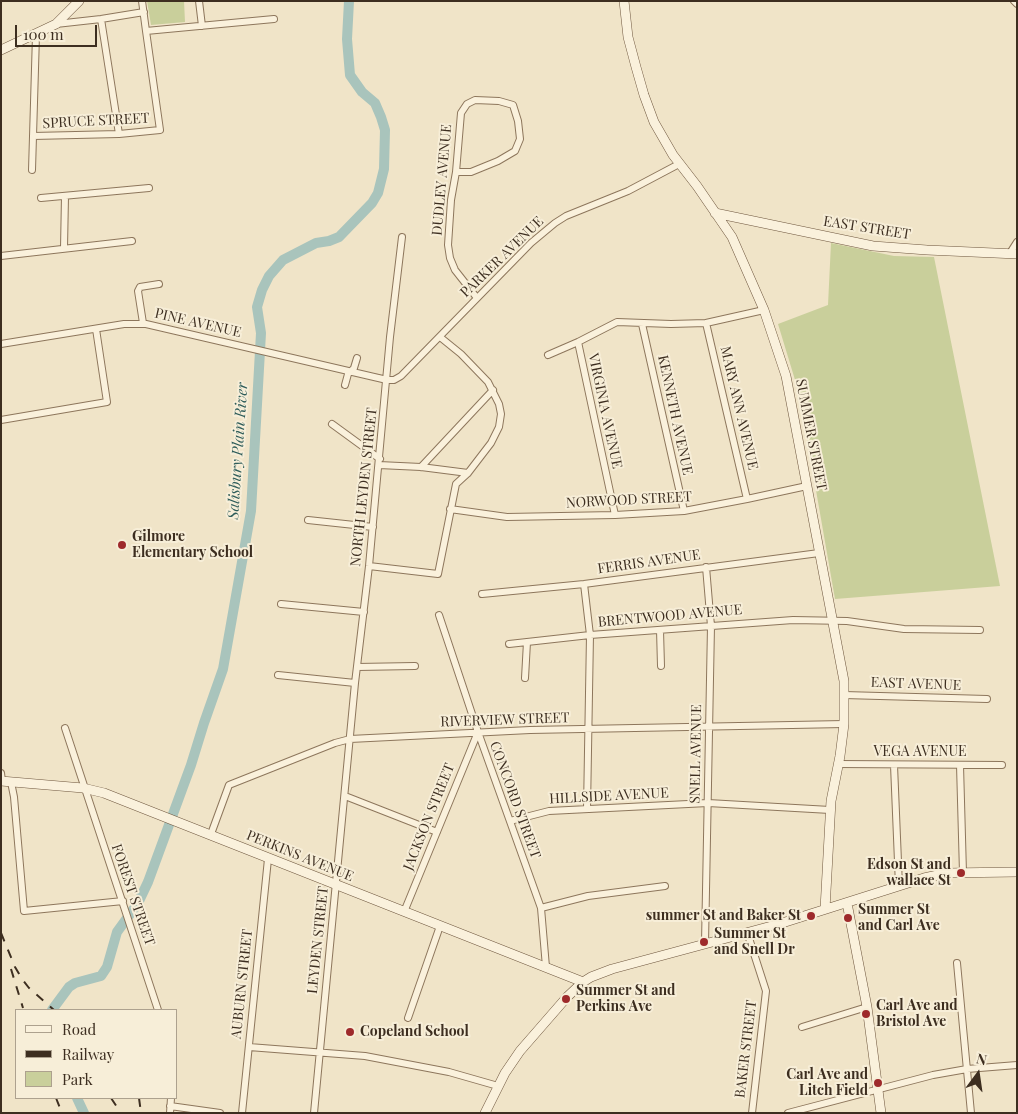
<!DOCTYPE html>
<style>
body{margin:0}
#map{position:relative;width:1018px;height:1114px;overflow:hidden;background:#f0e4c8;font-family:"Playfair Display",serif}
canvas{display:block}
.frame{position:absolute;inset:0;border:2px solid #3d2e20;pointer-events:none}
.legend{position:absolute;left:15px;top:1009px;width:162px;height:90px;box-sizing:border-box;background:#f7eed8;border:1px solid #ada18e;margin:0;padding:6px 9px;list-style:none;font-size:15px;color:#3d2e20}
.legend li{display:flex;align-items:center;gap:10px;height:25px}
.legend b{width:25px;border:1px solid #ada18e}
.north{position:absolute;left:953px;top:1049px;width:50px;height:50px;-webkit-text-stroke:4px #f7eed8;paint-order:stroke;rotate:14deg;font-size:14px;font-weight:700;line-height:20px;text-align:center;color:#3d2e20}
.north::after{content:'';display:block;margin:auto;width:18px;height:22px;background:#3d2e20;clip-path:polygon(50% 0,100% 100%,50% 72%,0 100%)}
.scale{position:absolute;left:15px;top:25px;width:82px;height:22px;box-sizing:border-box;border:2px solid #3d2e20;border-top:0;padding-left:6px;font-size:15px;line-height:18px;white-space:nowrap;color:#3d2e20;-webkit-text-stroke:4px #f7eed8;paint-order:stroke}
</style>
<div id="map">
<canvas width="1018" height="1114"></canvas>
<div class="frame"></div>
<ul class="legend">
<li><b style="height:6px;background:#faf1dc"></b>Road</li>
<li><b style="height:6px;background:#3d2e20"></b>Railway</li>
<li><b style="height:14px;background:#c9cf9b"></b>Park</li>
</ul>
<div class="north">N</div>
<div class="scale">100 m</div>
</div>
<script>
const ctx = document.querySelector('canvas').getContext('2d');
ctx.lineJoin = 'round';
function fill(path, color) {
  ctx.fillStyle = color;
  ctx.fill(path, 'evenodd');
}
function toPath(rows) {
  const path = new Path2D();
  for (const r of rows) {
    path.moveTo(r[0], r[1]);
    for (let i = 2; i < r.length; i += 2) path.lineTo(r[i], r[i + 1]);
  }
  return path;
}
function stroke(path, color, width, dash) {
  ctx.strokeStyle = color;
  ctx.lineWidth = width;
  ctx.lineCap = dash ? 'butt' : 'round';
  ctx.setLineDash(dash || []);
  ctx.stroke(path);
}
function label(font, color, halo, rows, align = 'center') {
  ctx.font = font + ' "Playfair Display",serif';
  ctx.lineWidth = 4;
  ctx.setLineDash([]);
  ctx.textBaseline = 'middle';
  ctx.strokeStyle = halo;
  ctx.fillStyle = color;
  for (const [text, x, y, turn = 0] of rows) {
    ctx.save();
    ctx.translate(x, y);
    ctx.rotate((+turn || 0) * Math.PI / 180);
    ctx.textAlign = isNaN(turn) ? turn : align;
    if (halo) ctx.strokeText(text, 0, 0);
    ctx.fillText(text, 0, 0);
    ctx.restore();
  }
}
const green = toPath([
 [147,1,184,1,185,22,151,25],
 [831,243,894,256,934,257,1000,586,835,599,799,393,778,324,828,305]
]);
const river = toPath([
 [52,1010,69,987,75,983,101,976,107,967,117,932,138,903,148,882,191,765,204,723,223,669,251,511,261,333,257,307,262,290,269,276,283,260,316,243,329,241,339,237,372,203,378,193,384,169,385,130,381,117,375,103,362,92,350,75,347,39,349,1],
 [77,1098,84,1113]
]);
const street = toPath([
 [142,1,146,31,274,19],
 [199,1,202,26],
 [1014,1,1017,4],
 [101,19,119,134],
 [56,24,101,19,144,12],
 [33,136,119,134,160,130,146,31],
 [32,170,36,35],
 [456,172,471,172,498,161,515,151,520,139,518,121,513,105,499,101,475,100,467,104,461,113,456,172,451,200,448,245,450,258,455,270,477,298],
 [41,198,149,188],
 [64,248,65,196],
 [1010,253,1017,242],
 [1,256,132,241],
 [143,323,138,291,140,287,159,284],
 [706,323,747,499],
 [642,324,684,511],
 [578,342,615,515],
 [1,344,124,324,146,324,387,380,394,380,401,376,531,243,555,223,566,216,628,191,679,164],
 [548,355,578,342,617,322,671,324,706,323,764,310],
 [345,385,348,374,354,368,357,358],
 [1,420,107,402,96,329],
 [332,424,380,459],
 [379,465,421,467,468,473],
 [421,467,493,390],
 [450,509,507,517,615,515,684,511,747,499,807,486],
 [308,520,373,527],
 [369,566,438,574,456,484,468,473,491,443,499,427,501,414,499,404,488,382,461,354,440,337],
 [584,584,590,635,587,809],
 [482,594,584,584,819,553],
 [281,604,364,612],
 [439,615,478,732,541,908,546,967],
 [660,630,661,666],
 [509,644,590,635,793,620,847,621,904,629,980,630],
 [357,667,415,666],
 [278,675,355,683],
 [525,678,527,642],
 [844,695,987,699],
 [65,728,158,1010],
 [838,764,1002,765],
 [894,765,899,886],
 [960,765,963,873],
 [1,773,2,781],
 [11,782,14,797,24,911,123,901],
 [345,796,437,832],
 [510,821,549,811,708,803,830,810],
 [211,834,229,785,335,743,350,739,530,730,844,724],
 [541,908,588,896,665,886],
 [404,912,478,732],
 [747,932,766,991,752,1113],
 [705,943,711,626,706,567],
 [957,963,971,1113],
 [408,1018,440,926],
 [802,1027,867,1007],
 [249,1047,365,1056,449,1072,498,1086],
 [170,1106,220,1113],
 [170,1113,171,1098],
 [242,1113,268,859],
 [314,1113,355,683,369,566,390,337,402,237],
 [788,1113,933,1075,967,1069,1017,1065]
]);
const secondary = toPath([
 [624,1,628,37,636,67,644,95,654,122,673,155,697,186,732,237,764,310,786,376,844,681,844,724,840,756,831,801,825,909],
 [1,50,56,24,79,1],
 [715,213,873,246,927,250,1017,254],
 [1,781,83,788,104,793,583,982],
 [847,903,867,1007,881,1113],
 [485,1113,505,1073,520,1051,567,997,583,982,591,977,612,969,779,924,924,878,947,873,1017,872]
]);
const rail = toPath([
 [1,933,15,967,22,979,29,988,54,1010],
 [11,969,23,1008],
 [56,1098,62,1113],
 [111,1098,121,1113],
 [139,1098,141,1113]
]);
const markers = [
 [122,545,5,"#9e2a2b"],
 [961,873,5,"#9e2a2b"],
 [811,916,5,"#9e2a2b"],
 [848,918,5,"#9e2a2b"],
 [704,942,5,"#9e2a2b"],
 [566,999,5,"#9e2a2b"],
 [866,1014,5,"#9e2a2b"],
 [350,1032,5,"#9e2a2b"],
 [878,1083,5,"#9e2a2b"]
];
const streetNames = [
 ["SPRUCE STREET",96,121,-3],
 ["DUDLEY AVENUE",442,180,-85],
 ["EAST STREET",867,228,9],
 ["PARKER AVENUE",502,257,-44],
 ["PINE AVENUE",198,323,13],
 ["MARY ANN AVENUE",739,408,77],
 ["VIRGINIA AVENUE",605,411,78],
 ["KENNETH AVENUE",675,415,78],
 ["SUMMER STREET",811,435,79],
 ["NORTH LEYDEN STREET",364,487,-84],
 ["NORWOOD STREET",629,500,-3],
 ["FERRIS AVENUE",649,562,-8],
 ["BRENTWOOD AVENUE",670,616,-5],
 ["EAST AVENUE",916,684,2],
 ["RIVERVIEW STREET",505,720,-2],
 ["VEGA AVENUE",920,752],
 ["SNELL AVENUE",696,754,-89],
 ["HILLSIDE AVENUE",609,796,-3],
 ["CONCORD STREET",515,800,70],
 ["JACKSON STREET",429,817,-68],
 ["PERKINS AVENUE",300,856,22],
 ["FOREST STREET",133,895,71],
 ["LEYDEN STREET",318,940,-84],
 ["AUBURN STREET",242,984,-84],
 ["BAKER STREET",746,1049,-83]
];
const poiNames = [
 ["Gilmore",132,537],
 ["Elementary School",132,553],
 ["Edson St and",951,865,"right"],
 ["wallace St",951,881,"right"],
 ["Summer St",858,910],
 ["and Carl Ave",858,926],
 ["summer St and Baker St",801,916,"right"],
 ["Summer St",714,934],
 ["and Snell Dr",714,950],
 ["Summer St and",576,991],
 ["Perkins Ave",576,1007],
 ["Carl Ave and",876,1006],
 ["Bristol Ave",876,1022],
 ["Copeland School",360,1032],
 ["Carl Ave and",868,1075,"right"],
 ["Litch Field",868,1091,"right"]
];
const waterNames = [
 ["Salisbury Plain River",238,451,-86]
];
fill(green, '#c9cf9b');
stroke(river, '#a9c4bc', 10);
stroke(street, '#8d765c', 8);
stroke(secondary, '#6f573f', 10);
stroke(street, '#faf1dc', 6);
stroke(secondary, '#faf1dc', 9);
stroke(rail, '#3d2e20', 2, [9, 9]);
for (const [x, y, r, color] of markers) {
  const dot = new Path2D();
  dot.arc(x, y, r, 0, 2 * Math.PI);
  ctx.fillStyle = color;
  ctx.fill(dot);
  stroke(dot, '#f7eed8', 2);
}
label('14px', '#3d2e20', '#f7eed8', streetNames);
label('bold 14px', '#3d2e20', '#f7eed8', poiNames, 'left');
label('italic 15px', '#2f5d5a', '#f7eed8', waterNames);
</script>
